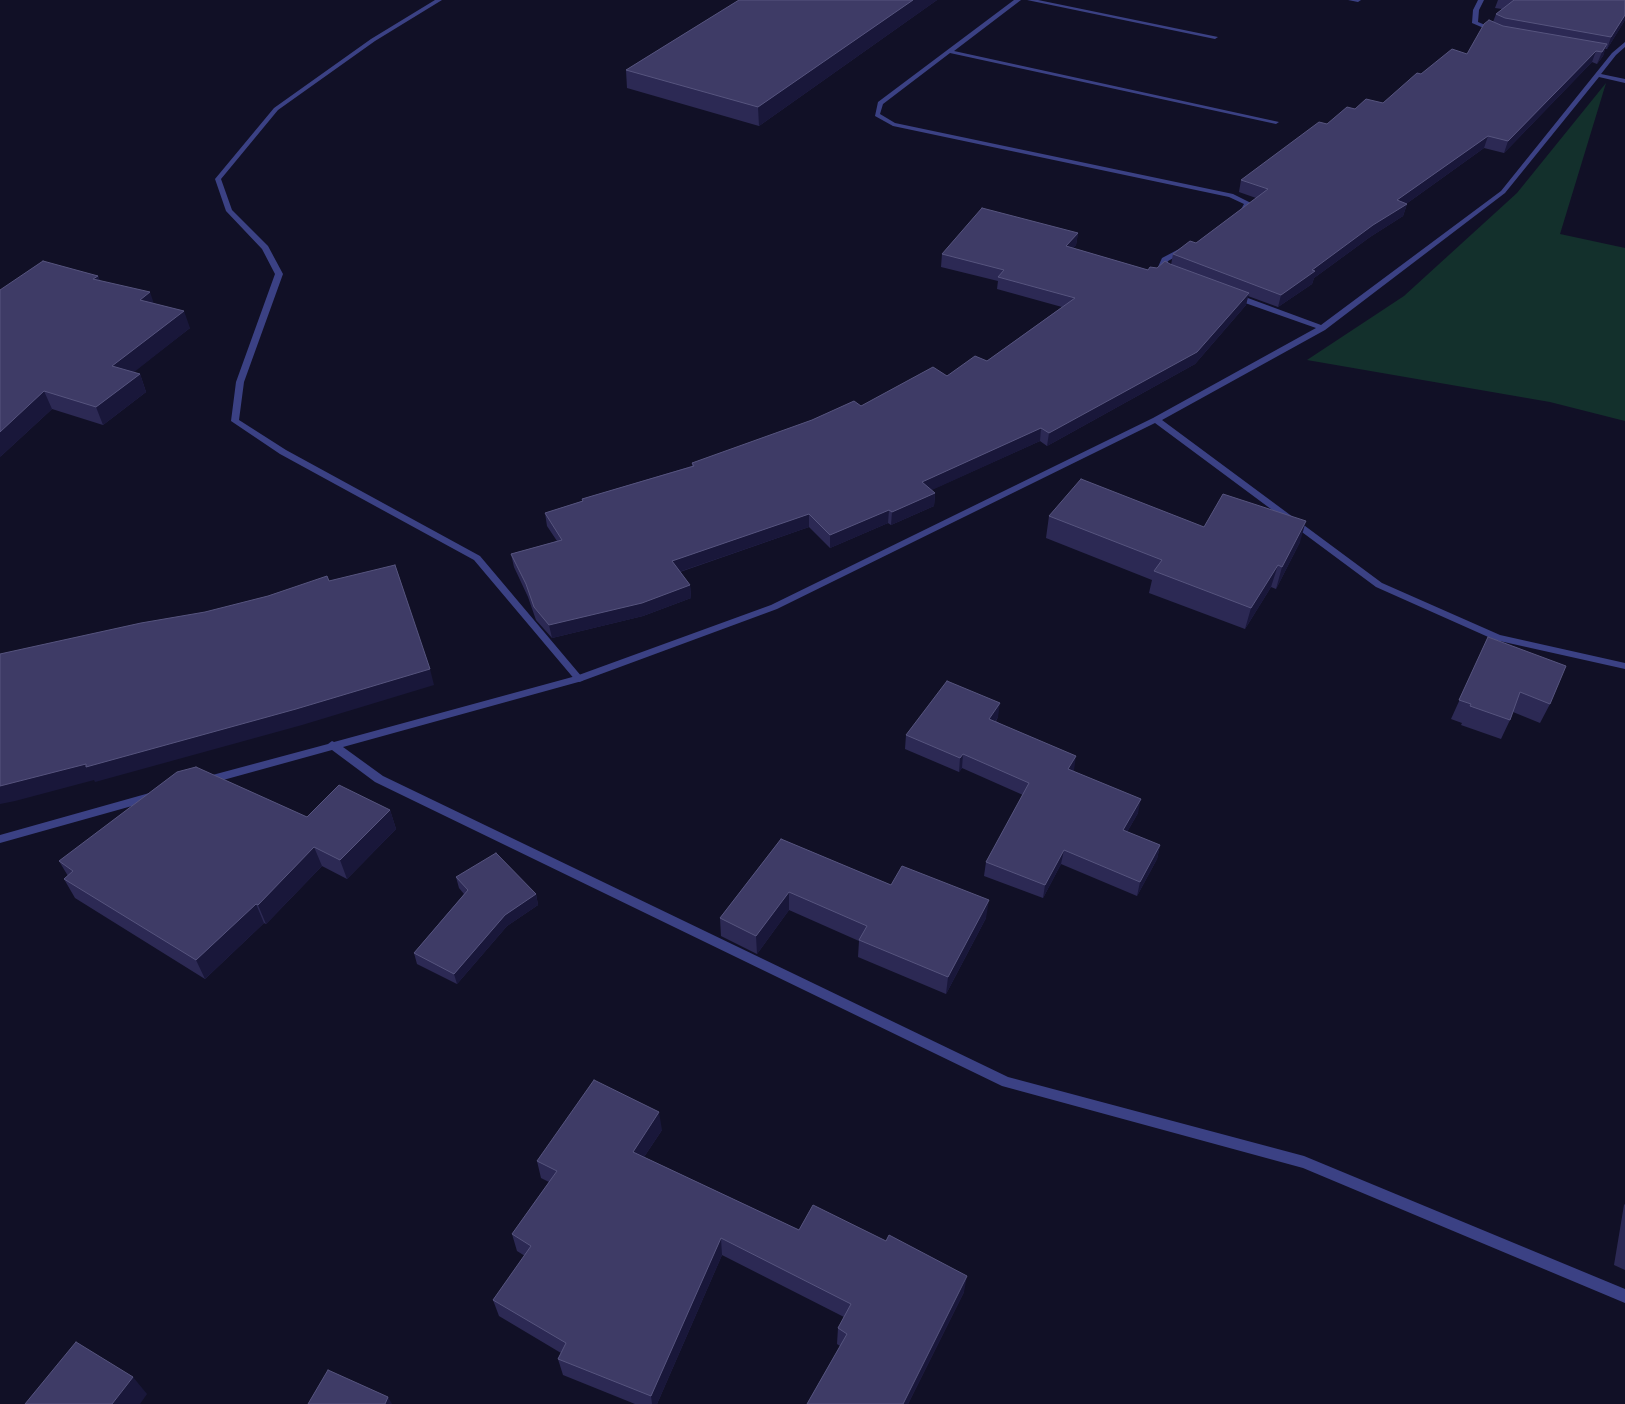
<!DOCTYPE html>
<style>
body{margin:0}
canvas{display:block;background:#111026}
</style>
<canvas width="1625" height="1404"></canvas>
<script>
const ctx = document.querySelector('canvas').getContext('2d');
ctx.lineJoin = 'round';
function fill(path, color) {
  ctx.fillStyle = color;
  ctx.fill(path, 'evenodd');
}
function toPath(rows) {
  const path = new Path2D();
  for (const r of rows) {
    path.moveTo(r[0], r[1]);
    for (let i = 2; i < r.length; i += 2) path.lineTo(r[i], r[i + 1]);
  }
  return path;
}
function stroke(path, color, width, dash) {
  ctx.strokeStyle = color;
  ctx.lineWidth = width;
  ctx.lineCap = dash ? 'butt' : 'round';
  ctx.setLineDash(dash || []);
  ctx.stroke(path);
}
const green = toPath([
 [1606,83,1560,234,1625,248,1625,421,1550,402,1307,360,1404,296,1517,193]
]);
const lane = toPath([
 [435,0,442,0,375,41,278,110,221,179,232,210,268,246,283,274,244,382,239,420,286,450,480,556,582,677,584,679,582,681,579,682,576,681,474,560,280,454,231,421,236,382,275,274,262,249,226,211,215,179,274,108,371,39,435,0]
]);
const street = toPath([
 [1014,0,1021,0,954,51,1279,122,1276,124,950,53,883,104,880,114,895,123,1233,194,1251,203,1243,216,1238,215,1244,204,1229,197,893,126,875,116,878,102,1014,0],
 [1027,0,1038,0,1218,37,1215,39,1027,0],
 [1348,0,1361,0,1358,2,1348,0],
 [1478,0,1484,0,1479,10,1478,22,1497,30,1497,32,1493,32,1472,23,1473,10,1478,0],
 [1625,42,1625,47,1616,55,1601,74,1625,79,1625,83,1599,77,1505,193,1325,330,1162,420,1382,583,1500,635,1625,663,1625,669,1495,640,1376,587,1155,423,777,609,582,681,343,747,383,776,1008,1077,1304,1156,1625,1289,1625,1303,1303,1168,1002,1086,375,782,332,750,205,785,201,784,200,781,201,778,205,777,328,744,332,741,334,742,576,676,771,605,1153,418,1316,328,1231,298,1231,294,1237,294,1321,325,1501,191,1612,53,1625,42],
 [1181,248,1188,250,1168,261,1166,266,1170,268,1170,272,1164,272,1159,269,1158,267,1162,258,1181,248],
 [153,792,157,793,158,796,157,799,0,843,0,835,153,792]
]);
const wall = toPath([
 [739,0,937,0,759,126,627,88,626,70],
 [1498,0,1625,0,1625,20,1607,49,1605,49,1603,56,1597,64,1592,62,1504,153,1484,148,1406,204,1407,204,1403,216,1370,237,1314,278,1312,284,1278,307,1248,296,1246,305,1195,364,1047,446,1040,441,931,490,935,493,934,506,891,525,888,523,830,548,809,527,680,572,690,585,691,598,643,616,552,638,536,620,528,597,514,567,511,554,557,541,547,526,545,513,582,501,582,499,692,466,692,463,861,406,987,361,1062,307,997,289,998,281,941,267,942,254,1078,233,1076,245,1073,248,1148,270,1171,265,1173,254,1196,243,1256,198,1239,192,1241,180,1327,124,1355,109,1383,103,1421,74,1467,54,1493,22,1496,14,1502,9,1495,8],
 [98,276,100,281,154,304,190,328,133,372,140,374,146,392,103,425,52,409,0,457],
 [1049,516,1204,527,1300,542,1276,589,1271,587,1245,629,1149,593,1152,580,1046,538],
 [1488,637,1550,704,1540,723,1513,712,1510,720,1501,739,1461,725,1462,723,1451,719],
 [998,717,996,721,1074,770,1073,771,1138,813,1127,832,1160,845,1157,859,1137,896,1061,864,1043,898,984,876,986,862,1023,795,962,768,959,772,905,749,906,735],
 [390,810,396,829,347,879,322,866,266,924,264,923,205,979,75,898,64,879,68,876,59,861,307,817],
 [781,839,891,885,986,918,946,994,858,957,859,941,789,910,757,954,721,936,720,918],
 [456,877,536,894,538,905,507,926,457,984,417,964,414,953,464,894,459,888],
 [662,1130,644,1157,799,1230,964,1292,908,1404,807,1404,840,1346,837,1344,838,1328,844,1317,722,1255,657,1404,635,1404,563,1375,558,1359,561,1353,499,1316,493,1300,525,1256,517,1251,512,1234,549,1182,541,1178,537,1161],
 [1625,1204,1625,1270,1614,1265,1624,1205]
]);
const shadedWall = toPath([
 [913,0,937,0,759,126,758,107],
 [1625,15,1625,20,1607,49,1611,37],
 [1607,44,1603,56,1597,64,1602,52],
 [1596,51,1592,62,1504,153,1508,141],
 [1488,136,1484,148,1399,209,1407,204,1403,216,1370,237,1314,278,1312,284,1278,307,1281,295,1312,270,1397,200],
 [1078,233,1076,245,1065,259,1066,246],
 [98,276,104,293,93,279],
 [150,292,156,310,140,300],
 [1249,293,1246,305,1195,364,1047,446,1049,433],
 [184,311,190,328,119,384,112,366],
 [140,374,146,392,103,425,96,407],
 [44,391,52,409,0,457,0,432],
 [1041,428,1040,441,921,495,922,482],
 [935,493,934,506,891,525,892,512],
 [889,510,888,523,830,548,830,535],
 [809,514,809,527,673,574,672,561],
 [1306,521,1300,542,1276,589,1282,567],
 [1278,565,1271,587,1245,629,1251,608],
 [690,585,691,598,643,616,552,638,549,625],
 [430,669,434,685,302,725,95,782,94,780,15,801,0,804,0,786],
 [1000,703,998,717,987,733,989,719],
 [963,754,962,768,959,772,960,758],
 [1076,756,1074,770,1065,783,1068,769],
 [1141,799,1138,813,1120,844,1123,830],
 [390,810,396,829,347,879,340,860],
 [1160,845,1157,859,1137,896,1140,882],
 [314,847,322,866,266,924,258,905],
 [1064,850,1061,864,1043,898,1045,885],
 [789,892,789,910,757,954,756,936],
 [536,894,538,905,507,926,457,984,454,974,505,915],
 [989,900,986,918,946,994,948,977],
 [256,904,264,923,205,979,196,960],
 [659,1112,662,1130,636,1169,633,1152],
 [721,1238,722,1255,657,1404,652,1404,651,1396],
 [967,1276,964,1292,908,1404,902,1404],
 [133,1377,147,1394,140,1404,112,1404],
 [388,1397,392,1404,385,1404]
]);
const building = toPath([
 [739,0,913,0,758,107,626,70,739,0],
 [1514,0,1625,0,1625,15,1611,37,1505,18,1496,14,1514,0],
 [1489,20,1503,26,1607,44,1602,52,1596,51,1508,141,1488,136,1397,200,1407,204,1373,225,1312,270,1315,271,1281,295,1173,254,1190,241,1196,243,1268,189,1241,180,1319,122,1327,124,1347,107,1355,109,1366,99,1383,103,1417,73,1421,74,1452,49,1467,54,1484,24,1489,20],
 [982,208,1078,233,1066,246,1148,270,1150,267,1157,268,1165,261,1170,264,1249,293,1197,352,1049,433,1041,428,922,482,935,493,892,512,889,510,830,535,809,514,672,561,690,585,642,603,549,625,534,607,526,584,511,554,562,540,545,513,583,501,582,499,694,466,692,463,812,420,854,401,861,406,933,367,947,376,975,356,987,361,1075,298,998,277,1004,270,942,254,982,208],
 [43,261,98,276,93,279,150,292,140,300,184,311,112,366,140,374,96,407,44,391,0,432,0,290,43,261],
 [1081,479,1204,527,1223,494,1306,521,1282,567,1278,565,1251,608,1154,571,1162,560,1049,516,1081,479],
 [395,565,430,669,296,709,86,767,86,764,0,786,0,654,141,623,205,612,268,596,327,576,329,581,395,565],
 [1488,637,1566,666,1550,704,1520,692,1510,720,1470,706,1471,704,1459,700,1488,637],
 [947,681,1000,703,989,719,1076,756,1068,769,1141,799,1123,830,1160,845,1140,882,1064,850,1045,885,986,862,1029,783,963,754,960,758,906,735,947,681],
 [196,767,307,817,339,785,390,810,340,860,314,847,258,905,256,904,196,960,64,879,73,871,59,861,177,772,196,767],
 [781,839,891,885,902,866,989,900,948,977,859,940,867,926,789,892,756,936,720,918,781,839],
 [496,853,536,894,505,915,454,974,414,953,468,890,456,877,496,853],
 [594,1080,659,1112,633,1152,799,1230,813,1205,886,1241,889,1235,967,1276,903,1404,807,1404,847,1334,838,1328,851,1304,721,1238,651,1396,558,1359,566,1343,493,1300,531,1246,512,1234,557,1171,537,1161,594,1080],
 [76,1342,133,1377,112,1404,25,1404,76,1342],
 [328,1370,388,1397,385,1404,308,1404,328,1370]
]);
fill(green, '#13302c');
fill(lane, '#3b4184');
fill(street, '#3b4184');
fill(wall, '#2c2954');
fill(shadedWall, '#19173a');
fill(building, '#3e3b66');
stroke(building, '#56547e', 1);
</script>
